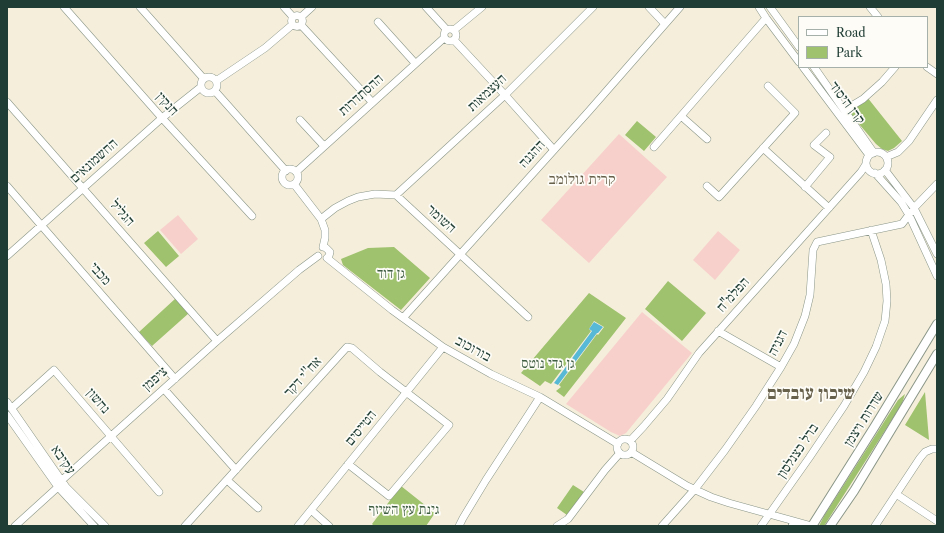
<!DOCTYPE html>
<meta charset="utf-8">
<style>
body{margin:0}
#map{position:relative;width:944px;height:533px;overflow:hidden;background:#f5eedb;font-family:"Libre Caslon Text",serif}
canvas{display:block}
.frame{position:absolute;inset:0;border:8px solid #1f3d34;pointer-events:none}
.legend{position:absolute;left:798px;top:16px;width:130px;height:52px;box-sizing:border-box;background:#fdfcf7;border:1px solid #a4b0a9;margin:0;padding:5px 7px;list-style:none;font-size:12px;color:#1f3d34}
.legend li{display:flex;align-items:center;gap:8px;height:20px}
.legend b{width:20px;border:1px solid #a4b0a9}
</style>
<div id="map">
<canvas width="944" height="533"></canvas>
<div class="frame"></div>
<ul class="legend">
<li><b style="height:5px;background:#fff"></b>Road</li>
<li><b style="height:11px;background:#9ec26d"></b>Park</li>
</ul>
</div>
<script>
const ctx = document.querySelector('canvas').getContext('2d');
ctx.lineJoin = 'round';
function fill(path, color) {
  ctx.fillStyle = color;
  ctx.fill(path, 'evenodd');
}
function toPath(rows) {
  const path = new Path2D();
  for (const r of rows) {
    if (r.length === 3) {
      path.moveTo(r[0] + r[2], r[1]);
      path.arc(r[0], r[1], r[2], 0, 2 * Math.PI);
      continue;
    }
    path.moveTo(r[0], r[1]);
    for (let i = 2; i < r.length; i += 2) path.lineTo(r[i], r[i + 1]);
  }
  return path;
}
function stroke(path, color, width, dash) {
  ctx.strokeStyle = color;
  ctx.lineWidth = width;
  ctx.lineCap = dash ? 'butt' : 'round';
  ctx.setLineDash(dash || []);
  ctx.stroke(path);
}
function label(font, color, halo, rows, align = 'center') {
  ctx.font = font + ' "Libre Caslon Text","Frank Ruhl Libre",serif';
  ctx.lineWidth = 3.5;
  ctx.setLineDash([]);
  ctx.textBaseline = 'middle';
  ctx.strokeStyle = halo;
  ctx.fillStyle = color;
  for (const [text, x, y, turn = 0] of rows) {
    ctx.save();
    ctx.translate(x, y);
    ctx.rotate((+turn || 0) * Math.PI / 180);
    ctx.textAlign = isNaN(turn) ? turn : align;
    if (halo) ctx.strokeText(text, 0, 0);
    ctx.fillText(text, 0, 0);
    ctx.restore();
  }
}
const built = toPath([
 [619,134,667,177,589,263,541,220],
 [178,215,198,239,181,254,160,230],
 [718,231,740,250,715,280,693,260],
 [642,312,692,353,626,433,620,436,611,432,566,404]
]);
const green = toPath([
 [867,97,902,141,894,148,888,151,882,149,876,144,848,111],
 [637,121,656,137,644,151,625,135],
 [158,231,179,256,166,267,144,243],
 [394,247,430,278,401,310,343,265,341,259,368,248],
 [668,281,706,313,682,341,645,309],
 [589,293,626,318,564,397,556,391,561,387,559,385,597,334,598,335,604,327,594,321,589,329,591,331,551,384,545,381,540,386,521,373],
 [176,298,189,313,152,346,139,332],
 [925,392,929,440,905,425],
 [905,394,902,404,824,526,819,526,824,516,898,400],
 [573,485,584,492,567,515,557,508],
 [401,486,435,513,426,526,374,526,372,524]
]);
const water = toPath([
 [594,322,603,327,598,333,597,333,558,385,554,383,592,331,589,329]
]);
const minor = toPath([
 [64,7,162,118,252,216],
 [140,7,204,79],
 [284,7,293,17],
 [426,7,446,29],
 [649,7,665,24],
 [759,7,766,18,799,62],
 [770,7,799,47],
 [870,7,878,17],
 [297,21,5.5],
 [301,17,312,7],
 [378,22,415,63],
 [301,25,372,102],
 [450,35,6],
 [454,30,482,7],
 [454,40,505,95,554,150],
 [803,67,869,155],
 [814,67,874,153],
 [927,67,937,74],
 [209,85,8],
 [216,81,265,48,292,25],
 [215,91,286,171],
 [7,102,217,341],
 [848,108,863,99,882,82,895,67],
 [681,116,707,139],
 [300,120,324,146],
 [654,147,766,18],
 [763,148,829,208],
 [877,163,11],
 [886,157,898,152,909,141,937,100],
 [290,177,8],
 [885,170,914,208,937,254],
 [296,172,444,38],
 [875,173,901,202,909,215,937,276],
 [294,184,321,219,325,230,325,238,323,247],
 [7,186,175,379],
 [707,186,719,197,795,113,768,86],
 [805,187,830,157,814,145,826,133],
 [396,195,505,95,593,7],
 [321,219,335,208,348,201,358,197,375,194,396,195,528,317],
 [323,247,326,248,330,252,329,256,327,258],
 [7,256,162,118,201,87],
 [327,258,392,310,443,347,491,374,540,397,618,444],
 [403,318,589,111,680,7],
 [718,331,781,367],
 [164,389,236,470],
 [7,402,66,487,105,526],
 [12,408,54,370,159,492],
 [7,415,58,487,94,526],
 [625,447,8],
 [630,441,644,426,667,399,699,353,861,172,866,164],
 [631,452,687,486,711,497,729,503,812,526],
 [227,480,258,508],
 [896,494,937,521],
 [311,510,329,526],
 [15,526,58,487,61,481,217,341,299,270,318,256],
 [185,526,347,347,352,348,380,372,449,425,389,496,348,464],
 [298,526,443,347],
 [459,526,463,518,486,480,540,397],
 [557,526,568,519,605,470,620,453],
 [662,526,695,489,725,450,756,406,781,367,794,344,805,316,810,295,813,250,817,242,902,224,914,208,937,184],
 [761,526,809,458,844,406,864,372,876,347,885,321,887,301,886,284,881,260,871,230],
 [875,526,920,458,925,452,932,449,937,449]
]);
const major = toPath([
 [793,525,794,526],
 [812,526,875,426,937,324],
 [830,526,854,491,937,354]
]);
const streetNames = [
 ["העצמאות",487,93,-43],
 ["ההסתדרות",361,95,-42],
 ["קרן היסוד",847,103,53],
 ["חנקין",167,104,48],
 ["ההגנה",532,154,-48],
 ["החשמונאים",94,161,-42],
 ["הגליל",122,213,49],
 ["השומר",441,219,42],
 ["מכבי",100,274,49],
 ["הפלמ\"ח",733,295,-48],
 ["דגניה",778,343,-63],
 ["בורוכוב",473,349,29],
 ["אח''י דקר",303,377,-48],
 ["ציפמן",155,379,-42],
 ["נחשון",98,401,49],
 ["שדרות ויצמן",864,419,-58],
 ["הטייסים",361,428,-51],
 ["ברל כצנלסון",798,451,-56],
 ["עקיבא",63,460,56]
];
const parkNames = [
 ["גן דוד",391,274],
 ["גן גדי נוטס",548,364],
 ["גינת עץ השיזף",404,510]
];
const neighbourhoodNames = [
 ["קרית גולומב",582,180]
];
const districtNames = [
 ["שיכון עובדים",811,394]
];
fill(built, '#f7d0cb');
fill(green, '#9ec26d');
fill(water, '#58b9d6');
stroke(minor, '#8a9688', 8);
stroke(major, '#8a9688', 10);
stroke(minor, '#fff', 7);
stroke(major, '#fff', 8);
label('14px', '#1f3d34', '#fdfcf7', streetNames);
label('14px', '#3f5e42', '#fdfcf7', parkNames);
label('15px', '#67604b', '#fdfcf7', neighbourhoodNames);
label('bold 18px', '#67604b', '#fdfcf7', districtNames);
</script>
